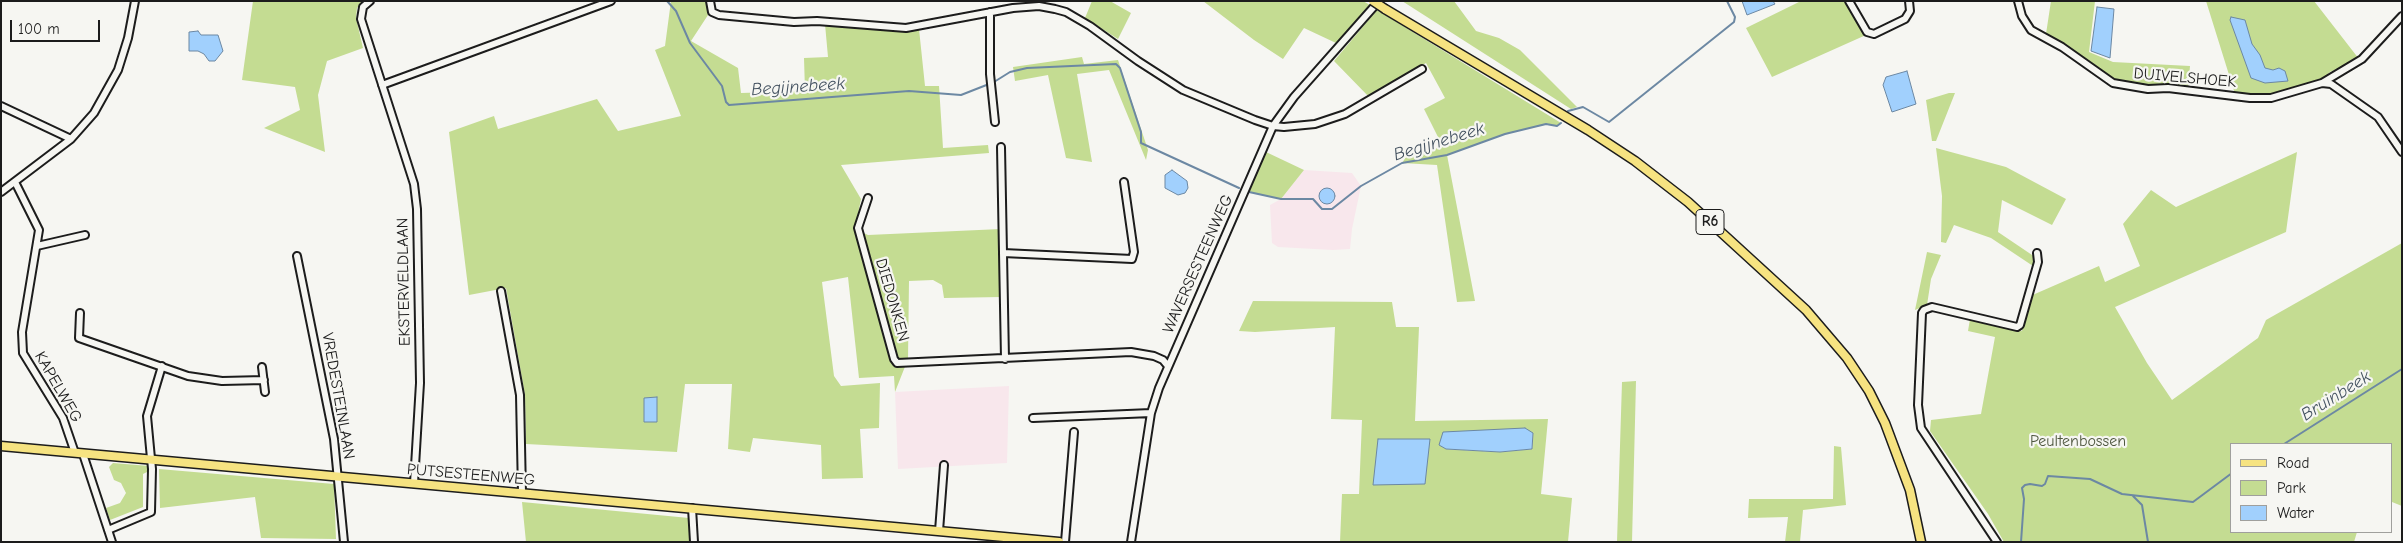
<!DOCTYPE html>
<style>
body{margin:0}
#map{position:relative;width:2403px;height:543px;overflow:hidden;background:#f6f6f2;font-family:"Comic Neue",sans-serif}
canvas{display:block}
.frame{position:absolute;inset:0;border:2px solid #1c1c1c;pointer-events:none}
.legend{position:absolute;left:2230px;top:443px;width:162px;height:90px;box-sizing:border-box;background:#f6f6f2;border:1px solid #9f9f9c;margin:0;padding:6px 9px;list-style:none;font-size:15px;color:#1c1c1c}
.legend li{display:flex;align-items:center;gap:10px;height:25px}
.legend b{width:25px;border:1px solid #9f9f9c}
.scale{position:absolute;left:10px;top:20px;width:90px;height:22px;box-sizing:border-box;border:2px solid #1c1c1c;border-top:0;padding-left:6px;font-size:15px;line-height:18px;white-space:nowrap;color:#1c1c1c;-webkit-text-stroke:4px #f6f6f2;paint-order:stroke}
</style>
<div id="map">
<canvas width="2403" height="543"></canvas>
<div class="frame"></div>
<ul class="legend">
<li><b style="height:6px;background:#f6e381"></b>Road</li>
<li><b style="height:14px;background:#c4dc92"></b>Park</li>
<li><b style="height:14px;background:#a1d0fd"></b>Water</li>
</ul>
<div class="scale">100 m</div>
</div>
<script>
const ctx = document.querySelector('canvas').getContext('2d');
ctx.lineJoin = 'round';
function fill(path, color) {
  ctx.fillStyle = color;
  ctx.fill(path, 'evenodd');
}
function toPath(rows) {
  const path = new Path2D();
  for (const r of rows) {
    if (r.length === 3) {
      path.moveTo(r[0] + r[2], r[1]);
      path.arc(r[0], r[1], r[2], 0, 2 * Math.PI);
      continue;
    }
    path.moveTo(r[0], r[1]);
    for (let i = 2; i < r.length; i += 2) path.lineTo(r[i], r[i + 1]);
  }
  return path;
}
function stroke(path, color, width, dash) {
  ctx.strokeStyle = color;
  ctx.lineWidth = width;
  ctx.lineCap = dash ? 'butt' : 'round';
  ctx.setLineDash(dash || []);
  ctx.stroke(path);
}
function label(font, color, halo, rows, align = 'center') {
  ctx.font = font + ' "Comic Neue",sans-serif';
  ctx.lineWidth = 4.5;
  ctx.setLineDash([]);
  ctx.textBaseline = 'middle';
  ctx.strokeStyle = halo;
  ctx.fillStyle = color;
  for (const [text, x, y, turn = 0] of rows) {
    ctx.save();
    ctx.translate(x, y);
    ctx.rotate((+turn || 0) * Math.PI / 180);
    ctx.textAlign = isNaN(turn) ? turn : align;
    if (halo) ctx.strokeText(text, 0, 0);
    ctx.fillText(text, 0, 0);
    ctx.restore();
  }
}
const built = toPath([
 [1304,170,1352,173,1361,186,1352,229,1350,249,1333,250,1278,247,1272,243,1270,205,1281,199],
 [1009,386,1007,463,898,469,895,392]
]);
const green = toPath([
 [253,1,363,1,357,8,356,18,363,48,327,61,318,95,325,152,264,128,300,110,295,87,242,80],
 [671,1,706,1,708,15,691,41,738,68,741,93,805,91,804,58,828,57,825,24,904,31,919,29,925,86,939,86,943,148,988,145,989,153,841,165,861,199,855,229,868,235,1001,229,1001,297,944,298,942,285,933,280,909,281,908,359,895,392,894,376,859,378,848,277,822,282,834,376,841,386,880,383,879,428,860,429,863,478,822,479,821,445,753,438,750,452,728,449,732,384,685,384,677,452,526,444,525,395,506,288,469,295,449,132,494,116,498,129,597,99,618,131,681,116,655,50,665,46],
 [1092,1,1110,1,1131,13,1118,39,1085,18],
 [1203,1,1363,1,1370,5,1336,43,1304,28,1283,59,1254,40],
 [1402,1,1454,1,1476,31,1499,38,1520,50,1577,107,1571,109],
 [1801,1,1846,1,1866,35,1772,77,1746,28],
 [2051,1,2095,1,2089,52,2113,62,2190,66,2188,88,2170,85,2135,86,2112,79,2078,53,2046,34],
 [2206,1,2314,1,2359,59,2330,72,2322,80,2304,87,2269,97,2235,94],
 [1377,10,1561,123,1557,126,1546,124,1505,134,1447,155,1475,301,1457,302,1437,165,1402,163,1408,154,1443,147,1424,109,1445,98,1426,63,1370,98,1334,61],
 [1082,57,1084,64,1118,60,1148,150,1146,160,1109,70,1077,74,1092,162,1066,158,1048,75,1015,81,1013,67],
 [1949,93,1955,93,1936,141,1932,141,1926,100],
 [1936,148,2006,167,2066,199,2052,225,2002,200,1998,232,2035,257,2033,266,1991,238,1954,225,1946,243,1941,242,1942,196],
 [1266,152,1304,170,1281,199,1249,192],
 [2297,152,2286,232,2115,307,2147,363,2172,400,2258,338,2266,320,2402,243,2402,506,2392,502,2392,444,2232,444,2232,532,2357,532,2354,542,2004,542,1988,514,1930,431,1931,420,1981,414,1995,337,1968,331,1970,319,2022,331,2028,297,2099,266,2105,282,2140,266,2123,224,2151,190,2176,207],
 [1927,252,1941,255,1931,279,1927,305,1915,310],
 [1253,301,1392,302,1396,327,1419,327,1415,421,1548,419,1541,494,1572,498,1568,542,1340,542,1342,494,1359,494,1362,420,1331,419,1335,327,1255,332,1239,331],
 [1533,433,1532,449,1500,452,1446,449],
 [1636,381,1632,542,1617,542,1622,382],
 [1834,446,1841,447,1846,505,1803,510,1800,542,1785,542,1788,517,1748,518,1749,499,1833,499],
 [113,463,149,466,149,471,143,474,143,507,110,520,106,508,120,503,126,493,121,483,114,480,109,467],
 [159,469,334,484,336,539,261,538,255,497,160,508],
 [522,502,689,518,691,542,526,542]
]);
const water = toPath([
 [1742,1,1773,1,1775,4,1747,15,1742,1],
 [2097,7,2114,9,2110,58,2091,51,2097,7],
 [2231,17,2245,20,2252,44,2260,55,2265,68,2273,70,2279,68,2285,71,2288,81,2265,83,2251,78,2230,20,2231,17],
 [198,31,201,35,218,35,223,51,215,61,209,61,204,54,198,51,189,51,189,32,198,31],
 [1907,71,1916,104,1892,112,1883,85,1886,77,1907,71],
 [1172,170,1187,181,1188,188,1185,193,1178,195,1165,188,1165,175,1172,170],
 [1327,196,8],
 [657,397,657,422,644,422,644,398,657,397],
 [1525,428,1533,433,1532,449,1500,452,1446,449,1439,445,1443,432,1525,428],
 [1378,439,1430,439,1425,484,1373,485,1378,439]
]);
const stream = toPath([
 [667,1,676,11,690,43,722,86,726,102,729,105,909,91,961,95,989,84],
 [994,82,1010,72,1027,68,1116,64,1120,68,1141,132,1141,143,1239,188],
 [1568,111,1583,107,1609,122,1734,22,1735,17,1727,1],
 [1249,192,1281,199,1313,199,1322,209,1332,209,1361,186,1402,163,1447,155,1505,134,1546,124,1557,126,1561,123],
 [2284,444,2402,369],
 [2133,496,2142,505,2148,542],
 [2021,542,2024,499,2022,488,2025,485,2030,484,2042,486,2045,484,2048,476,2090,479,2122,494,2193,502,2232,473]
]);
const minor = toPath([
 [370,1,363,7,361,19,414,184,417,209,420,383,414,483],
 [710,1,712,12,719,15,794,22,817,21,906,28,1013,8,1039,6,1055,9,1066,12,1090,26,1138,61,1183,90,1255,120,1273,126,1284,127,1315,124,1345,114,1422,69],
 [1849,1,1867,32,1874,34,1905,19,1910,11,1909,1],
 [2018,1,2022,16,2031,30,2062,47,2113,83,2148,89,2168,88,2250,98,2271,98,2322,83,2331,84,2378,117,2402,152],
 [990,12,990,74,995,122],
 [2322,83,2362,59,2402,16],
 [382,85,611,1],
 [1,106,71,139],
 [1001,147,1005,359],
 [15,182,39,230,22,332,23,353,63,418,75,453],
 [1,192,71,139,94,113,118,70,128,38,135,1],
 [868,198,858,228,894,359,897,363,1131,352,1154,356,1163,360,1168,366],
 [37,246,85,235],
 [1003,253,1132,259,1134,252,1124,182],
 [297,256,334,439,344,542],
 [501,291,520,395,522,493],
 [80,313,79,338,188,376,222,381,264,380],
 [262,367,265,392],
 [1033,418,1151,413],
 [83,454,112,542],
 [692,508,694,542],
 [108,530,151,512,152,469,147,416,162,366],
 [939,531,944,465],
 [1065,542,1074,432],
 [1131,542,1151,413,1159,388,1273,126,1294,97,1379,1],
 [1997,542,1921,428,1918,405,1922,313,1924,310,1932,307,2017,327,2020,325,2038,262,2037,253]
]);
const major = toPath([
 [1385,9,1588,130,1635,161,1688,202,1806,310,1847,358,1869,391,1885,423,1910,490,1921,542],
 [1,446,1059,542]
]);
const majorBridge = toPath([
 [1373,1,1385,9]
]);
const shields = [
 [1710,222,28]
];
const shieldNames = [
 ["R6",1710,222]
];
const streetNames = [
 ["DUIVELSHOEK",2185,78,5],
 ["WAVERSESTEENWEG",1198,264,-66],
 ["EKSTERVELDLAAN",404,282,-91],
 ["DIEDONKEN",892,300,74],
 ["KAPELWEG",58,387,60],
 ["VREDESTEINLAAN",338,396,80],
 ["PUTSESTEENWEG",471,475,5]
];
const parkNames = [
 ["Peultenbossen",2078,441]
];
const waterNames = [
 ["Begijnebeek",798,87,-4],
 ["Begijnebeek",1439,142,-17],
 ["Bruinbeek",2336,396,-32]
];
fill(built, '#f8e7ec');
fill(green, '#c4dc92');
fill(water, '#a1d0fd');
stroke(water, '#6c88a3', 1);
stroke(stream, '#6c88a3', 2);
stroke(minor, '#1c1c1c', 10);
stroke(major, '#1c1c1c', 11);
stroke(minor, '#f6f6f2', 6);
stroke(major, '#f6e381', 8);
stroke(majorBridge, '#1c1c1c', 11, []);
stroke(majorBridge, '#f6e381', 8);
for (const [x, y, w] of shields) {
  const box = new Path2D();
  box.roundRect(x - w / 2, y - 12.5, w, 25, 4);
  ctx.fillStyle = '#f6f6f2';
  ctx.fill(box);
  stroke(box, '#1c1c1c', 1);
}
label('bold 15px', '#1c1c1c', null, shieldNames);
label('16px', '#1c1c1c', '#f6f6f2', streetNames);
label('16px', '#4e563f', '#f6f6f2', parkNames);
label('italic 18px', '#445260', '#f6f6f2', waterNames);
</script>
